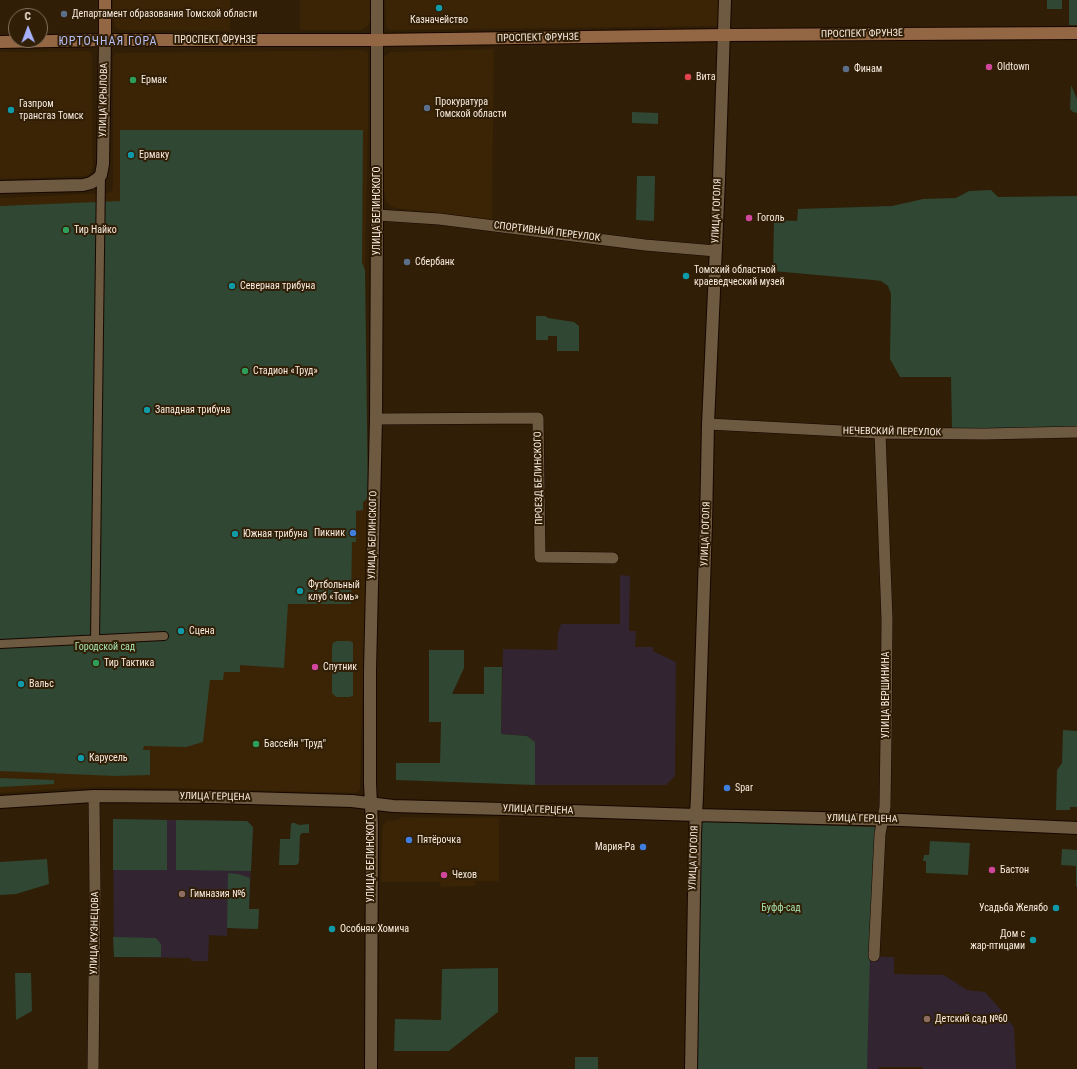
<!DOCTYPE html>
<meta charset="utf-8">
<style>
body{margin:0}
#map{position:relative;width:1077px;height:1069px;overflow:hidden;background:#301e06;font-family:"Roboto Condensed",sans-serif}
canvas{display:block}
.north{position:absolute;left:8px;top:8px;width:40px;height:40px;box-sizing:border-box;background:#301e06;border:1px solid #80705d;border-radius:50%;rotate:359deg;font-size:11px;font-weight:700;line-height:16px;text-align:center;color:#f9ecdf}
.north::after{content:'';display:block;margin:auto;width:14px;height:18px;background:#a7b1fc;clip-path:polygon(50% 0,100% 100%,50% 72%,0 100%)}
</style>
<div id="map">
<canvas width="1077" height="1069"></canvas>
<div class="north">С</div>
</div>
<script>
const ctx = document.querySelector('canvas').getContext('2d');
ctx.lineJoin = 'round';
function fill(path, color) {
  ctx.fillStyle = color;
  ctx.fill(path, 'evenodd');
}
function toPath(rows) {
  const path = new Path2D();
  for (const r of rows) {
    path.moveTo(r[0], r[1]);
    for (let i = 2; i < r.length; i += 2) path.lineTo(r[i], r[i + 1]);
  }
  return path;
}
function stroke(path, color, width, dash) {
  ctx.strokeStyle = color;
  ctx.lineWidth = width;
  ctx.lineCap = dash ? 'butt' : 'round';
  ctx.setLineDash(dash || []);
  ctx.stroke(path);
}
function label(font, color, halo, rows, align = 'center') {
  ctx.font = font + ' "Roboto Condensed",sans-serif';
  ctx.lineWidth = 4;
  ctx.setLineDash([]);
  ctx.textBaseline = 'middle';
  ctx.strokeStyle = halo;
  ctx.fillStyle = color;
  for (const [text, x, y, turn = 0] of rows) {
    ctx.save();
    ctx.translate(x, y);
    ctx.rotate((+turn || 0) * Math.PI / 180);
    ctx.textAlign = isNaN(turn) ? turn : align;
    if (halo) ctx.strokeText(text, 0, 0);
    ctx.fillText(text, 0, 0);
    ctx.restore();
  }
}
const built = toPath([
 [113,0,230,0,230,31,122,30,116,28,113,20],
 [300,0,370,0,370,20,368,26,361,30,300,30],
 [385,0,720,0,719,25,715,26,392,30,389,30,386,26],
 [494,49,492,220,439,213,396,208,389,205,386,201,384,189,384,57,386,55,391,52],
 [362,50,367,52,368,55,368,125,365,270,368,498,360,788,358,791,355,793,116,787,71,788,0,793,0,198,108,193,112,191,113,188,113,57,116,53],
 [88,51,91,53,92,56,93,167,91,173,85,176,0,179,0,52],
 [400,817,499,818,499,881,475,881,475,886,441,887,440,882,381,882,382,834,383,825,387,821,399,820]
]);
const education = toPath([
 [620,575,630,576,629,631,636,631,635,647,653,647,653,651,676,662,675,776,666,785,535,785,535,742,527,736,501,734,503,649,557,650,558,633,561,624,620,624],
 [113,819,247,821,253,827,249,909,259,909,258,929,227,928,227,936,209,935,208,961,191,961,191,958,114,957],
 [848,956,894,957,894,974,944,975,967,990,985,992,1001,1010,1014,1027,1016,1069,923,1069,923,1067,879,1067,879,1069,845,1069]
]);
const green = toPath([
 [1047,0,1062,0,1062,9,1047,9],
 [1069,0,1077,0,1077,25,1069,25],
 [1071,85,1077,99,1077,113,1073,112,1070,109],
 [632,112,658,113,658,124,632,123],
 [120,130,363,130,362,263,365,270,368,498,363,502,363,510,356,511,356,542,352,542,351,604,288,604,284,668,240,665,240,672,224,672,223,680,210,680,203,742,186,747,144,746,143,750,150,750,150,775,115,776,0,771,0,206,120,201],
 [637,176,655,176,654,221,636,220],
 [991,190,998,197,1077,196,1077,427,1038,429,952,429,951,377,900,377,890,359,891,294,888,286,881,281,873,280,773,271,774,220,797,221,798,209,892,206,923,199,956,198,969,191],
 [536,316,545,316,548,318,574,322,579,326,579,351,557,351,557,336,548,336,548,340,536,340],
 [337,641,350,641,353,643,353,696,349,697,336,697,332,693,332,647,333,643],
 [429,650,464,650,464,668,452,694,484,694,484,667,502,667,501,734,527,736,535,742,535,785,396,780,396,763,440,763,441,722,429,722],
 [1063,730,1077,731,1077,807,1070,807,1070,810,1056,810,1057,770,1062,763],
 [0,778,54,780,54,784,0,787],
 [113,819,167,820,167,870,113,870],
 [176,820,247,821,253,827,251,871,176,870],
 [704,822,876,827,870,956,867,1069,696,1069,701,823],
 [292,823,295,823,299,825,309,824,309,833,302,833,300,835,299,862,298,864,296,865,279,865,280,839,290,839,291,824],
 [930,841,970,843,968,875,926,873,926,861,923,861,924,855,929,855],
 [1062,849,1077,850,1077,887,1076,886,1076,866,1061,865],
 [47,859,49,884,16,894,0,895,0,862],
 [228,873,238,874,250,878,249,909,259,909,258,929,227,928],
 [113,937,156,938,161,944,161,957,114,957],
 [498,968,498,1012,449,1051,394,1051,395,1019,441,1020,442,969],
 [15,973,31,973,32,1011,16,1020],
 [575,1057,598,1057,598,1069,575,1069]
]);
const stream = toPath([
 [761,902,769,915]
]);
const pedestrian = toPath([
 [95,639,101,175],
 [0,644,164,636]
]);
const minor = toPath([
 [377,215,439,219,645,245,716,251],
 [376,419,538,418,540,557,613,558],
 [708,424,880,433,984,434,1077,432],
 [874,956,880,834,885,807,886,736,887,619,880,433],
 [93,1069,95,891,94,796]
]);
const tertiary = toPath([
 [0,187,83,185,91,183,97,179,101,175,103,164,105,40],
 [0,802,94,796,213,797,352,801,393,806,541,810,696,815,902,820,1077,828],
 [371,1069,372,826,370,783,370,670,376,419,377,215,377,0],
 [691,1069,695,834,697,796,706,523,708,424,719,180,725,0]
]);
const secondary = toPath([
 [105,40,105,0],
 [0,42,105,40,377,40,725,35,1077,33]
]);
const markers = [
 [439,8,4,"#0f9aa8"],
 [64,14,4,"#5c6f8a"],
 [989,67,4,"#d1479c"],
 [846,69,4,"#5c6f8a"],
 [688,77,4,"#e0444e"],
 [133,80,4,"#2e9e5b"],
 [427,108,4,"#5c6f8a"],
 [11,110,4,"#0f9aa8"],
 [131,155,4,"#0f9aa8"],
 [749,218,4,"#d1479c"],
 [66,230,4,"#2e9e5b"],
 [407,262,4,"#5c6f8a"],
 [686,276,4,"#0f9aa8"],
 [232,286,4,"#0f9aa8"],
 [245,371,4,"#2e9e5b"],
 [147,410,4,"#0f9aa8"],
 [353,533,4,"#3f7fe0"],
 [235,534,4,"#0f9aa8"],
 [300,591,4,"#0f9aa8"],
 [181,631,4,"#0f9aa8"],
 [96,663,4,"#2e9e5b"],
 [315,667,4,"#d1479c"],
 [21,684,4,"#0f9aa8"],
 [256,744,4,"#2e9e5b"],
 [81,758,4,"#0f9aa8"],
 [727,788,4,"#3f7fe0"],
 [409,840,4,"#3f7fe0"],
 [643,847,4,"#3f7fe0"],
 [992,870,4,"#d1479c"],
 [444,875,4,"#d1479c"],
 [182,894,4,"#8d6e63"],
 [1056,908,4,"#0f9aa8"],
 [332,929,4,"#0f9aa8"],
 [1033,940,4,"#0f9aa8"],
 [927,1019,4,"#8d6e63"]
];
const poiNames = [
 ["Департамент образования Томской области",72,14],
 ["Казначейство",439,20,"center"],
 ["Oldtown",997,67],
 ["Финам",854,69],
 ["Вита",696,77],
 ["Ермак",141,80],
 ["Прокуратура",435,102],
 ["Томской области",435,114],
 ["Газпром",19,104],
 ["трансгаз Томск",19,116],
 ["Ермаку",139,155],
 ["Гоголь",757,218],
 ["Тир Найко",74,230],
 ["Сбербанк",415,262],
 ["Томский областной",694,270],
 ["краеведческий музей",694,282],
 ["Северная трибуна",240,286],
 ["Стадион «Труд»",253,371],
 ["Западная трибуна",155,410],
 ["Пикник",345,533,"right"],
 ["Южная трибуна",243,534],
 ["Футбольный",308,585],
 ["клуб «Томь»",308,597],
 ["Сцена",189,631],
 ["Тир Тактика",104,663],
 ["Спутник",323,667],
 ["Вальс",29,684],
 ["Бассейн \"Труд\"",264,744],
 ["Карусель",89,758],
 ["Spar",735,788],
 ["Пятёрочка",417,840],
 ["Мария-Ра",635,847,"right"],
 ["Бастон",1000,870],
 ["Чехов",452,875],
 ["Гимназия №6",190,894],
 ["Усадьба Желябо",1048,908,"right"],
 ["Особняк Хомича",340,929],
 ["Дом с",1025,934,"right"],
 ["жар-птицами",1025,946,"right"],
 ["Детский сад №60",935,1019]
];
const streetNames = [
 ["ПРОСПЕКТ ФРУНЗЕ",862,34,-1],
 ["ПРОСПЕКТ ФРУНЗЕ",538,38,-1],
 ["ПРОСПЕКТ ФРУНЗЕ",215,40],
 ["УЛИЦА КРЫЛОВА",104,100,-89],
 ["УЛИЦА БЕЛИНСКОГО",377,211,-90],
 ["УЛИЦА ГОГОЛЯ",717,211,-88],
 ["СПОРТИВНЫЙ ПЕРЕУЛОК",547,232,7],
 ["НЕЧЕВСКИЙ ПЕРЕУЛОК",892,432,1],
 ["ПРОЕЗД БЕЛИНСКОГО",539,478,-91],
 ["УЛИЦА ГОГОЛЯ",706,534,-88],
 ["УЛИЦА БЕЛИНСКОГО",373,535,-89],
 ["УЛИЦА ВЕРШИНИНА",886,695,-90],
 ["УЛИЦА ГЕРЦЕНА",215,797,1],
 ["УЛИЦА ГЕРЦЕНА",538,810,2],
 ["УЛИЦА ГЕРЦЕНА",862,819,1],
 ["УЛИЦА БЕЛИНСКОГО",371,858,-90],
 ["УЛИЦА ГОГОЛЯ",694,858,-88],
 ["УЛИЦА КУЗНЕЦОВА",95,933,-89]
];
const parkNames = [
 ["Городской сад",105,647],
 ["Буфф-сад",781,908]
];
const quarterNames = [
 ["ЮРТОЧНАЯ ГОРА",108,42]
];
fill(built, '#3a2405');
fill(education, '#322430');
fill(green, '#2f4733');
stroke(stream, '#385879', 3);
stroke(pedestrian, '#170700', 10);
stroke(minor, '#170700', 12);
stroke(tertiary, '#170700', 14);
stroke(secondary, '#170700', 14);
stroke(pedestrian, '#6e5941', 8);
stroke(minor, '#6e5941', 11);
stroke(tertiary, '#6e5941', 12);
stroke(secondary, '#936744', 12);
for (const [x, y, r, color] of markers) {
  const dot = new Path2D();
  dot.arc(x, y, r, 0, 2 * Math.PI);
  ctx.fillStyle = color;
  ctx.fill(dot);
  stroke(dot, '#301e06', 1.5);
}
label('10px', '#f9ecdf', '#301e06', poiNames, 'left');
label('10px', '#f9ecdf', '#301e06', streetNames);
label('10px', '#a5e3af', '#301e06', parkNames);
ctx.letterSpacing = '1px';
label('12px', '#b6bff7', '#301e06', quarterNames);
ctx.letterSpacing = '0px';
</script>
